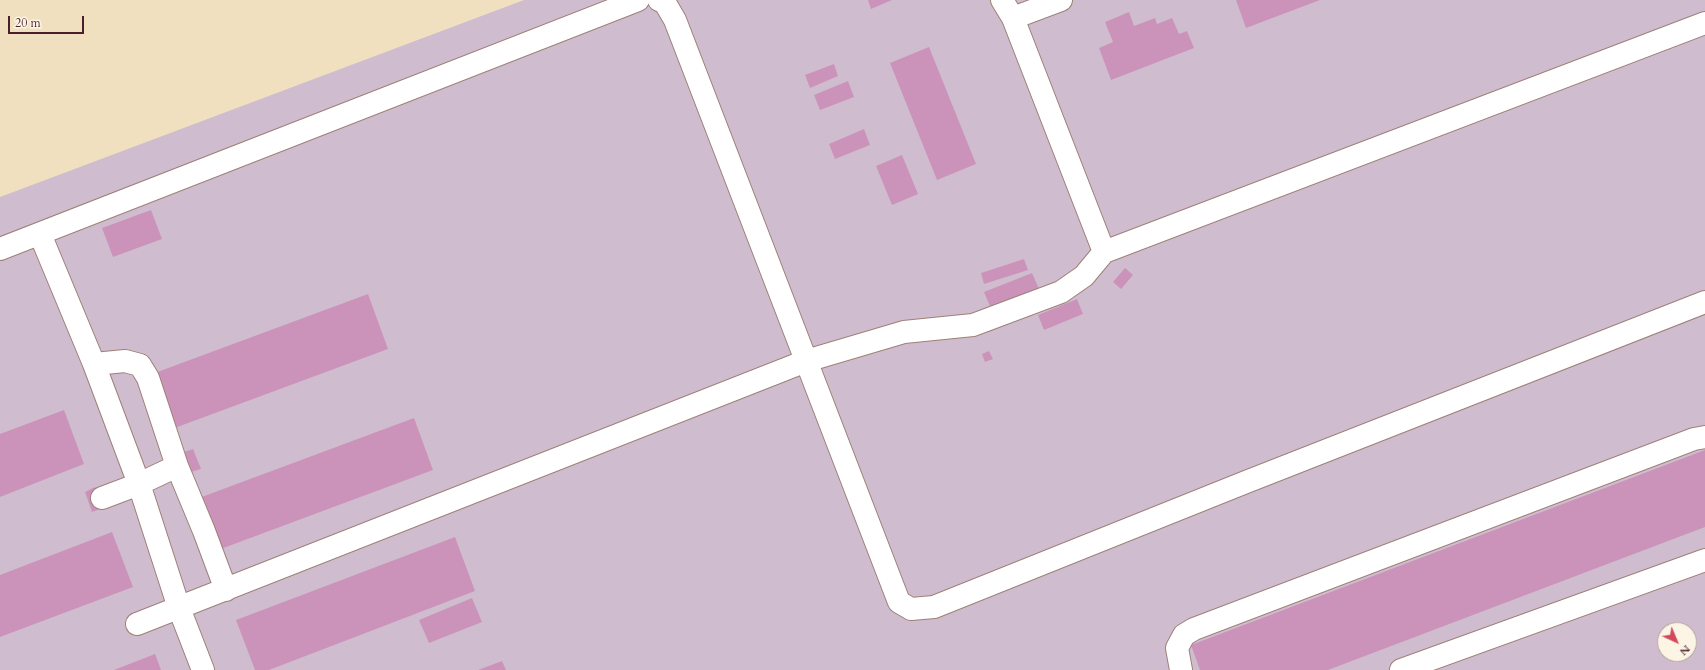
<!DOCTYPE html>
<style>
body{margin:0}
#map{position:relative;width:1705px;height:670px;overflow:hidden;background:#f1e0c0;font-family:Cardo,serif}
canvas{display:block}
.north{position:absolute;left:1657px;top:622px;width:40px;height:40px;box-sizing:border-box;background:#fcf5e5;border:1px solid #b59f9b;border-radius:50%;rotate:136deg;font-size:11px;font-weight:700;line-height:16px;text-align:center;color:#4a1f2b}
.north::after{content:'';display:block;margin:auto;width:14px;height:18px;background:#d1495b;clip-path:polygon(50% 0,100% 100%,50% 72%,0 100%)}
.scale{position:absolute;left:8px;top:16px;width:76px;height:18px;box-sizing:border-box;border:2px solid #4a1f2b;border-top:0;padding-left:5px;font-size:12px;line-height:14px;white-space:nowrap;color:#4a1f2b;-webkit-text-stroke:3px #fcf5e5;paint-order:stroke}
</style>
<div id="map">
<canvas width="1705" height="670"></canvas>
<div class="north">N</div>
<div class="scale">20 m</div>
</div>
<script>
const ctx = document.querySelector('canvas').getContext('2d');
ctx.lineJoin = 'round';
function fill(path, color) {
  ctx.fillStyle = color;
  ctx.fill(path, 'evenodd');
}
function toPath(rows) {
  const path = new Path2D();
  for (const r of rows) {
    path.moveTo(r[0], r[1]);
    for (let i = 2; i < r.length; i += 2) path.lineTo(r[i], r[i + 1]);
  }
  return path;
}
function stroke(path, color, width, dash) {
  ctx.strokeStyle = color;
  ctx.lineWidth = width;
  ctx.lineCap = dash ? 'butt' : 'round';
  ctx.setLineDash(dash || []);
  ctx.stroke(path);
}
const industrial = toPath([
 [524,0,1705,0,1705,670,0,670,0,197],
 [1665,630,1689,630,1689,654,1665,654]
]);
const building = toPath([
 [868,0,892,0,871,9],
 [1236,0,1320,0,1246,28],
 [1129,12,1134,26,1155,18,1157,24,1172,18,1179,34,1187,31,1194,48,1111,80,1099,48,1113,42,1105,22],
 [929,47,976,164,937,180,890,63],
 [834,64,838,76,810,88,805,75],
 [848,81,854,97,820,110,814,95],
 [864,129,870,145,835,159,829,144],
 [902,155,918,194,892,205,876,166],
 [151,210,162,239,113,257,102,228],
 [1024,259,1028,270,984,284,981,273],
 [1125,268,1133,275,1121,289,1113,282],
 [1032,273,1040,291,992,311,984,292],
 [368,294,388,349,172,429,152,374],
 [1077,299,1083,314,1044,330,1038,315],
 [989,351,993,359,985,362,982,354],
 [64,410,84,464,0,497,0,434],
 [414,418,433,470,218,550,199,498],
 [193,449,201,469,191,472,184,452],
 [1705,450,1705,527,1328,670,1200,670,1191,645],
 [95,487,103,508,92,512,85,492],
 [112,532,133,587,0,637,0,575],
 [455,537,475,591,269,670,255,670,236,620],
 [472,598,482,622,429,643,419,620],
 [155,654,161,670,114,670],
 [502,661,506,670,478,670]
]);
const minor = toPath([
 [659,0,665,3,675,20,899,602,911,609,934,607,1246,482,1705,302],
 [1002,0,1013,18,1104,252],
 [1013,18,1061,0],
 [40,234,94,364,139,484,179,608,203,670],
 [0,249,638,0],
 [94,364,125,361,140,365,148,378,177,466,204,531,226,590],
 [102,498,139,484,177,466],
 [137,624,806,361,904,332,973,325,1061,292,1084,276,1104,252,1705,23],
 [1181,670,1177,648,1184,635,1194,629,1694,439,1705,437],
 [1401,670,1705,560]
]);
fill(industrial, '#cfbdcf');
fill(building, '#cc93ba');
stroke(minor, '#9e8076', 24);
stroke(minor, '#fff', 22);
</script>
